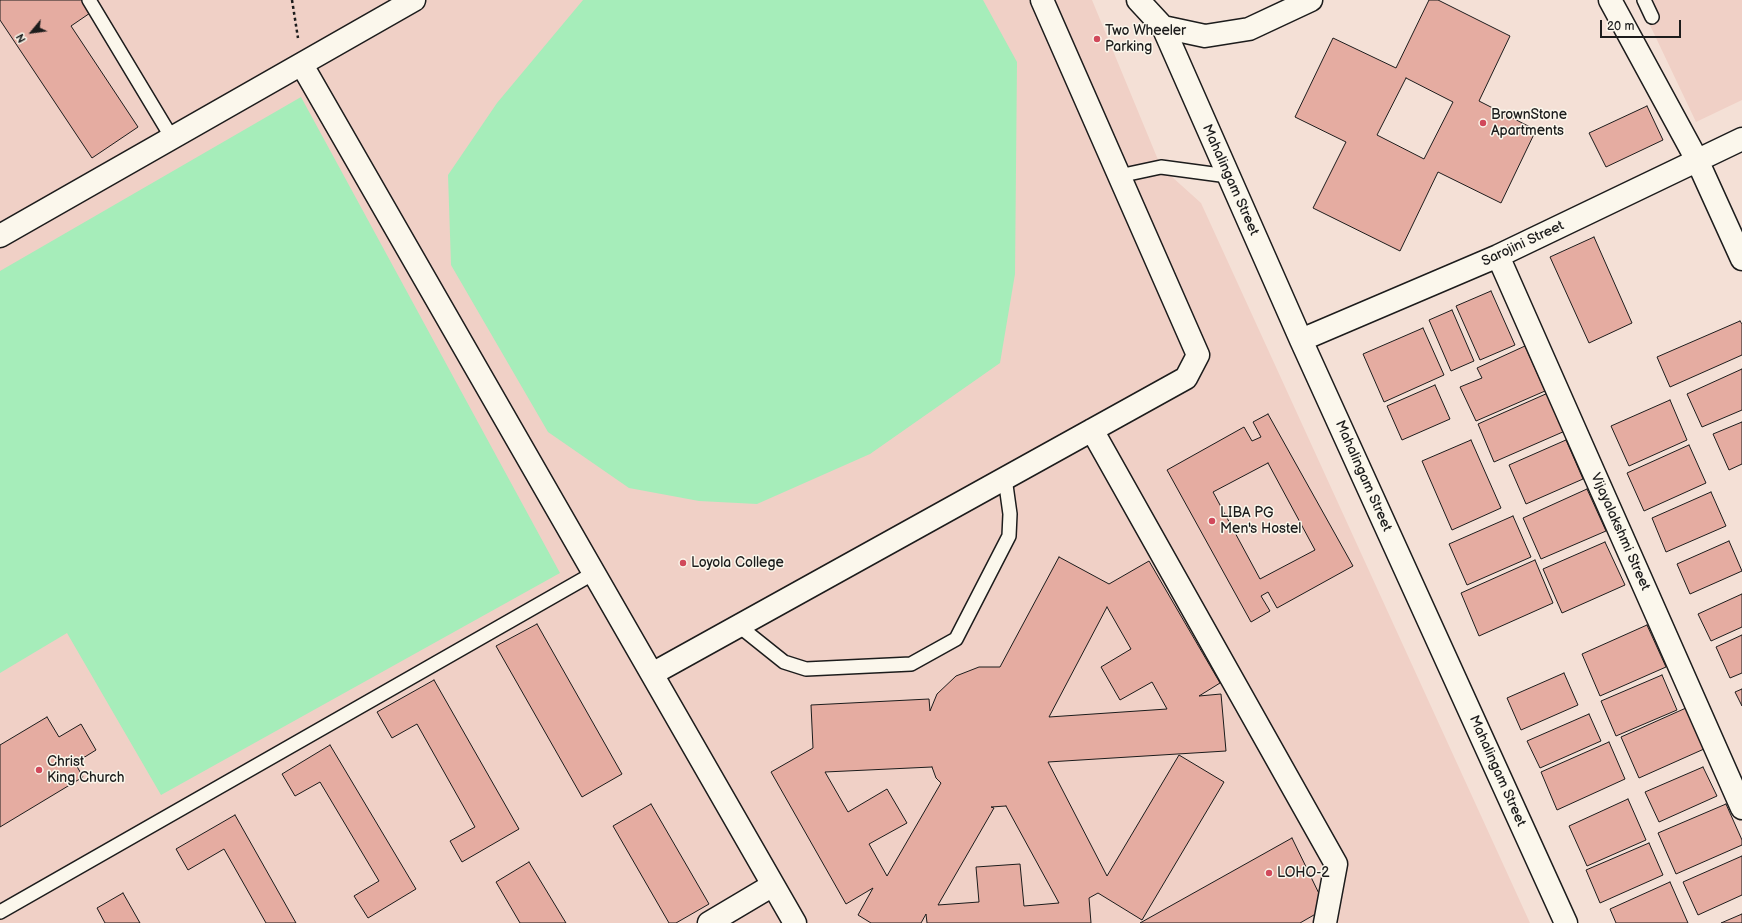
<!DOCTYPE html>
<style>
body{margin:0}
#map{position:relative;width:1742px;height:923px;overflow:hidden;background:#f4e0d6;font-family:"Balsamiq Sans",sans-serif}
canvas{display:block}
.north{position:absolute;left:12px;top:12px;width:40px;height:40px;-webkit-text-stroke:3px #fbf7ec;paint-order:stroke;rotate:241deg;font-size:11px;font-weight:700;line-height:16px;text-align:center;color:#1c1c1c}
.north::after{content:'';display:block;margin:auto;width:14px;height:18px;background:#1c1c1c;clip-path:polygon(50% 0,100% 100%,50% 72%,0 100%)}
.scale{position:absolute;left:1600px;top:20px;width:81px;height:18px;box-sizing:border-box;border:2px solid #1c1c1c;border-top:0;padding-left:5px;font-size:12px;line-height:14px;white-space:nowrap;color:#1c1c1c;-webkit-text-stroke:3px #fbf7ec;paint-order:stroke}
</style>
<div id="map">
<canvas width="1742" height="923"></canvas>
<div class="north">N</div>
<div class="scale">20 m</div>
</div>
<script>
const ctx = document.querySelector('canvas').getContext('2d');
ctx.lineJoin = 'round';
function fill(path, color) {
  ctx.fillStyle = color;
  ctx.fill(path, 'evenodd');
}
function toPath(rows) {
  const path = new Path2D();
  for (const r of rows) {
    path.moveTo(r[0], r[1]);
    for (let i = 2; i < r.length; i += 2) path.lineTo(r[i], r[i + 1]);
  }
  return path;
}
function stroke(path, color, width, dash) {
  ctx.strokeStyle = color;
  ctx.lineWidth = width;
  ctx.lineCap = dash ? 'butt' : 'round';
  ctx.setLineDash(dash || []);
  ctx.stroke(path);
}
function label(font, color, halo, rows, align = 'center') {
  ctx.font = font + ' "Balsamiq Sans",sans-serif';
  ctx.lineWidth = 3;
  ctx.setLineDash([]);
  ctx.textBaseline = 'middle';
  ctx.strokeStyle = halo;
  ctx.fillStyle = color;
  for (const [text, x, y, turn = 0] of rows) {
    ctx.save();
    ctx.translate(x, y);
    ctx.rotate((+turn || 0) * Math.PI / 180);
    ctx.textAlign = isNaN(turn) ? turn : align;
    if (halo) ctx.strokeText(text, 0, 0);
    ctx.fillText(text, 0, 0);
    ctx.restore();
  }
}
const built = toPath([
 [0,0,1092,0,1161,167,1201,203,1530,923,0,923],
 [1638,0,1742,0,1742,100,1696,122]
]);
const green = toPath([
 [583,0,983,0,1017,62,1015,274,1000,363,870,454,757,504,699,501,629,488,548,432,451,265,448,175,497,103],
 [301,97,560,573,161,795,67,633,0,673,0,271]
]);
const building = toPath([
 [0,0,85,0,93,11,71,26,138,127,92,158,0,20,0,0],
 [1429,0,1438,0,1510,36,1479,101,1536,130,1501,203,1438,172,1400,251,1313,208,1346,142,1295,117,1333,38,1396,68,1429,0],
 [1406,78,1453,102,1424,159,1377,135,1406,78],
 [1647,106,1663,140,1606,167,1589,133,1647,106],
 [1594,237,1632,323,1589,343,1550,257,1594,237],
 [1491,291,1515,345,1480,360,1456,306,1491,291],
 [1452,310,1474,361,1451,371,1429,320,1452,310],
 [1740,321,1742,324,1742,355,1670,387,1657,357,1740,321],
 [1423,328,1444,375,1384,402,1363,354,1423,328],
 [1525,346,1545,391,1476,421,1460,387,1482,378,1477,368,1525,346],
 [1742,369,1742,410,1702,427,1687,394,1742,369],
 [1435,385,1450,419,1402,440,1387,406,1435,385],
 [1548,393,1565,431,1494,462,1478,424,1548,393],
 [1670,400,1687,440,1629,466,1611,426,1670,400],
 [1268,414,1353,566,1277,608,1268,592,1261,596,1270,611,1251,622,1167,470,1244,427,1252,441,1261,437,1253,422,1268,414],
 [1268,463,1315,550,1260,579,1213,492,1268,463],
 [1742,422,1742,464,1729,470,1713,434,1742,422],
 [1471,440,1501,508,1452,530,1422,461,1471,440],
 [1566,440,1583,479,1526,504,1509,465,1566,440],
 [1689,445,1706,483,1644,511,1627,473,1689,445],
 [1587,489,1606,531,1541,559,1523,518,1587,489],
 [1711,492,1726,526,1666,552,1652,518,1711,492],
 [1513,516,1531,557,1467,585,1449,544,1513,516],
 [1729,541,1742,571,1690,594,1677,564,1729,541],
 [1605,542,1625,585,1562,613,1543,569,1605,542],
 [1059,557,1109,584,1149,561,1220,683,1199,696,1221,694,1226,751,1048,762,1107,876,1179,755,1224,782,1142,920,1098,893,1089,898,1091,923,927,923,926,914,921,923,871,923,858,915,873,888,846,904,771,772,813,748,811,705,929,699,930,711,937,694,956,676,979,667,1000,667,1059,557],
 [1107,607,1131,649,1101,667,1120,700,1152,682,1167,709,1049,717,1107,607],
 [932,767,936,778,941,783,887,876,869,844,907,823,887,789,848,812,825,772,932,767],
 [1006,806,1059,903,1024,906,1020,864,976,867,979,902,938,905,994,808,991,807,1006,806],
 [1535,560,1553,603,1479,636,1461,593,1535,560],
 [1742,594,1742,627,1711,641,1698,614,1742,594],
 [537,624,622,774,582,797,496,646,537,624],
 [1647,625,1666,667,1600,696,1582,654,1647,625],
 [1742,635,1742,673,1730,678,1716,647,1742,635],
 [1564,673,1578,705,1521,730,1507,698,1564,673],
 [1662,675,1677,710,1616,736,1601,701,1662,675],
 [434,680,519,829,462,862,450,841,475,827,417,724,392,738,377,712,434,680],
 [1742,689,1742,706,1735,692,1742,689],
 [1686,708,1704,749,1639,778,1621,737,1686,708],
 [1589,714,1601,741,1540,768,1527,741,1589,714],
 [47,717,59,737,81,724,96,750,75,763,83,777,0,827,0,745,47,717],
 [1609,742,1625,779,1557,810,1541,772,1609,742],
 [330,745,416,889,368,918,354,896,379,881,320,782,295,796,282,774,330,745],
 [1703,767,1717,796,1659,822,1645,792,1703,767],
 [1628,799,1646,840,1587,866,1569,826,1628,799],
 [651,804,709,904,676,923,669,923,613,826,651,804],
 [1726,804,1742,840,1742,845,1676,874,1658,833,1726,804],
 [235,815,296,923,266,923,224,849,188,870,176,849,235,815],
 [1292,838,1326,908,1300,923,1140,923,1292,838],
 [1649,843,1663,875,1600,903,1586,870,1649,843],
 [1742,856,1742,895,1698,915,1683,882,1742,856],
 [529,862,566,923,520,923,496,882,529,862],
 [1670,882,1688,923,1616,923,1610,909,1670,882],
 [123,893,140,923,105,923,97,908,123,893],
 [1742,914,1742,923,1721,923,1742,914]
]);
const path = toPath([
 [292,0,298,38]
]);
const lane = toPath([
 [89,0,172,138],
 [1644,0,1652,17],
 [1119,176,1161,167,1228,176],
 [739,626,784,662,806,669,911,664,956,639,1009,536,1010,514,1005,478],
 [0,912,594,573]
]);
const street = toPath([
 [1610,0,1697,160,1742,259],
 [1163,27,1301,340,1566,923],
 [302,65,795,923],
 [0,236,414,0],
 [1498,256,1742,808],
 [1301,340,1498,256,1742,139],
 [1092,430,1336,864,1325,923],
 [652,674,1186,378,1198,355,1042,0],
 [709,923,773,885]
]);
const secondary = toPath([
 [1138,0,1163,27,1205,36,1249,29,1311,0]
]);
const markers = [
 [1097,39,4,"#d1495b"],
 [1483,123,4,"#d1495b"],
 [1212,521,4,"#d1495b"],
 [683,563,4,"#d1495b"],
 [39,770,4,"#d1495b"],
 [1269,873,4,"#d1495b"]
];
const poiNames = [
 ["Two Wheeler",1105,31],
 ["Parking",1105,47],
 ["BrownStone",1491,115],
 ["Apartments",1491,131],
 ["LIBA PG",1220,513],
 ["Men's Hostel",1220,529],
 ["Loyola College",691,563],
 ["Christ",47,762],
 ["King Church",47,778],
 ["LOHO-2",1277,873]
];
const streetNames = [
 ["Mahalingam Street",1230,180,66],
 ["Sarojini Street",1523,244,-25],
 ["Mahalingam Street",1363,476,66],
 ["Vijayalakshmi Street",1620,532,66],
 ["Mahalingam Street",1497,771,66]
];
fill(built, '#f0d0c6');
fill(green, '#a6edba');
fill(building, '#e5aca1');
stroke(building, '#1c1c1c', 1);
stroke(lane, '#1c1c1c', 16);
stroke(street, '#1c1c1c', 25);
stroke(secondary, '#1c1c1c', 25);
stroke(path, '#1c1c1c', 2.5, [3, 3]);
stroke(lane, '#fbf7ec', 13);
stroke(street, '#fbf7ec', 22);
stroke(secondary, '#fbf7ec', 22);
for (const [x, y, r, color] of markers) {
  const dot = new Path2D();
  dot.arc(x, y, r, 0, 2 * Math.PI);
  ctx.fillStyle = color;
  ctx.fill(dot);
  stroke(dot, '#fbf7ec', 1.5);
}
label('14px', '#1c1c1c', '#fbf7ec', poiNames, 'left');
label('14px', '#1c1c1c', '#fbf7ec', streetNames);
</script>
